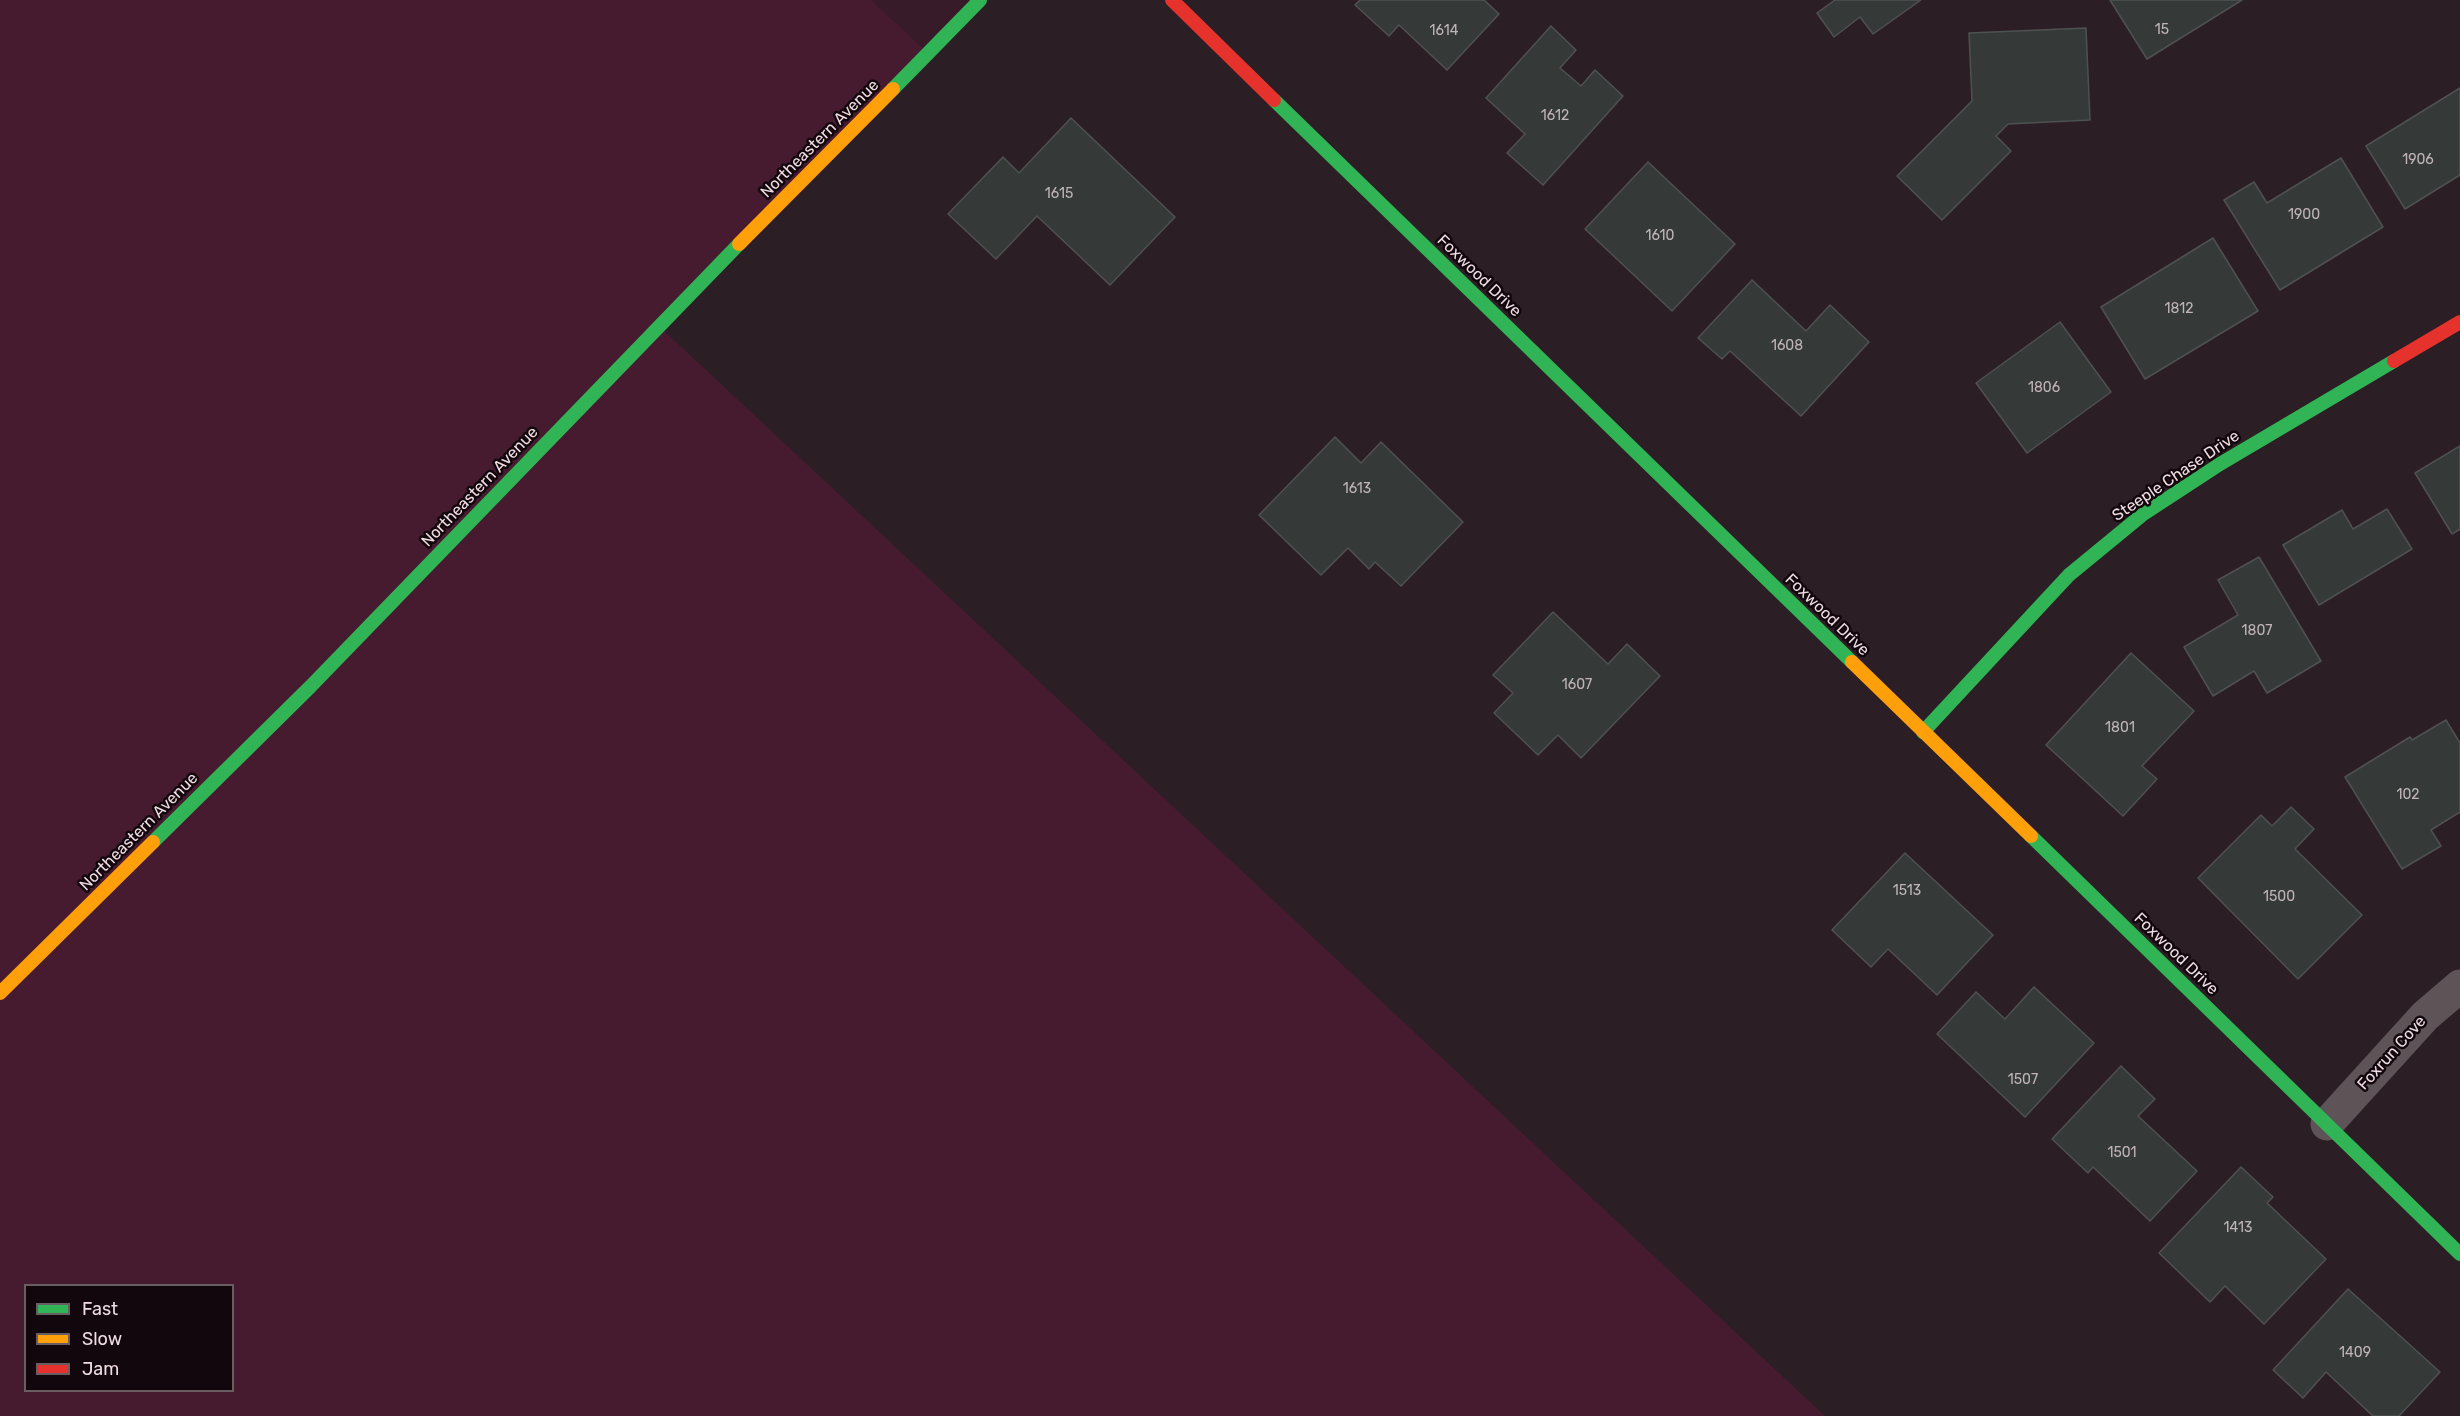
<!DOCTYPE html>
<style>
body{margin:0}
#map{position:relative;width:2460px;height:1416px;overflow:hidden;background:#2b1e24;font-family:Rubik,sans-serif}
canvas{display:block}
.legend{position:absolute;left:24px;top:1284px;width:210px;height:108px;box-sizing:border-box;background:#12070c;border:2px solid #6a5d62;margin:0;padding:8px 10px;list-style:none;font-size:18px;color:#efdde3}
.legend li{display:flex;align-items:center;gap:12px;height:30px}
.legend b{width:30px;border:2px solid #6a5d62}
</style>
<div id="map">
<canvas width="2460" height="1416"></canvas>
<ul class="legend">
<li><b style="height:8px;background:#30b455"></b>Fast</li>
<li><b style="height:8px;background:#ff9f0a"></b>Slow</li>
<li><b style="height:8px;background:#e5322d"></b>Jam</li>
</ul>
</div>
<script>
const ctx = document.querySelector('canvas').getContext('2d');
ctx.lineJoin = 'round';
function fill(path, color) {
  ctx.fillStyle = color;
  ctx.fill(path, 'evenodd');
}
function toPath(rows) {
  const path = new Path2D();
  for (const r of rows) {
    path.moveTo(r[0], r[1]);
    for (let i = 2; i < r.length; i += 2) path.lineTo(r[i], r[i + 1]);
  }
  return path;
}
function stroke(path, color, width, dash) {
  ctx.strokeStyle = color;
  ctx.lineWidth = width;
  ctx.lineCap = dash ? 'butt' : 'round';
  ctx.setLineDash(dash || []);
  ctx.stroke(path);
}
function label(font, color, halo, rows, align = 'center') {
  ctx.font = font + ' Rubik,sans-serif';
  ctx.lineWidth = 5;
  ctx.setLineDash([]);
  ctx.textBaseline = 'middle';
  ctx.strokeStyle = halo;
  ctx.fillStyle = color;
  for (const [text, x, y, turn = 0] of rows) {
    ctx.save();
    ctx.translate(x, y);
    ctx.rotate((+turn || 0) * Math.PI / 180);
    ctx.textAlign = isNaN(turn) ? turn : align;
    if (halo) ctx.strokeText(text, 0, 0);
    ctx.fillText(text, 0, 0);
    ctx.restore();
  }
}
const built = toPath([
 [871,0,980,0,928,53]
]);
const green = toPath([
 [0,0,871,0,928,53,659,326,1825,1416,0,1416],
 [26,1286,232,1286,232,1390,26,1390]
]);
const building = toPath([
 [1360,0,1484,0,1499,14,1447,70,1399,25,1389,36,1355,5,1360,0],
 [1835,0,1921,0,1873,34,1860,17,1834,37,1817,13,1835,0],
 [2110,0,2242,0,2147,59,2110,0],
 [1551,26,1576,50,1560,68,1581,86,1595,70,1623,96,1543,185,1507,153,1525,134,1486,98,1551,26],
 [2086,28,2090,120,2008,124,1996,136,2011,151,1942,220,1897,176,1972,101,1969,33,2086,28],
 [2460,88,2460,175,2405,209,2366,146,2460,88],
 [1071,118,1175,217,1110,285,1037,216,996,259,948,214,1003,157,1019,173,1071,118],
 [2341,158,2383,227,2280,290,2224,200,2254,182,2267,203,2341,158],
 [1648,162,1735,244,1672,311,1585,229,1648,162],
 [2213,238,2258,311,2145,379,2101,307,2213,238],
 [1752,280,1806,331,1830,305,1869,342,1801,416,1730,351,1722,359,1698,338,1752,280],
 [2060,322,2111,392,2027,453,1976,383,2060,322],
 [1335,437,1361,463,1381,442,1463,522,1401,586,1375,562,1369,569,1348,548,1321,575,1259,515,1335,437],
 [2460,446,2460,529,2452,534,2415,473,2460,446],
 [2387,509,2412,549,2319,605,2283,545,2342,510,2353,529,2387,509],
 [2259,557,2321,661,2267,693,2254,671,2213,696,2184,647,2238,615,2218,580,2259,557],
 [1553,612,1608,664,1627,644,1660,676,1581,758,1558,735,1538,755,1494,713,1513,693,1493,675,1553,612],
 [2131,653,2194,711,2142,766,2157,779,2123,816,2046,745,2131,653],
 [2446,720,2460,743,2460,812,2431,830,2441,846,2402,869,2345,777,2410,737,2412,740,2446,720],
 [2291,807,2314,829,2295,849,2362,915,2298,979,2198,878,2261,815,2272,826,2291,807],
 [1905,853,1993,935,1937,995,1888,949,1871,967,1832,930,1905,853],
 [2034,987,2094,1043,2025,1117,1937,1034,1976,992,2005,1019,2034,987],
 [2121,1066,2155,1099,2138,1116,2197,1171,2150,1221,2093,1167,2088,1173,2052,1139,2121,1066],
 [2241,1167,2273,1197,2267,1203,2326,1259,2264,1324,2225,1286,2210,1302,2159,1253,2241,1167],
 [2348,1289,2440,1372,2399,1416,2373,1416,2326,1372,2303,1398,2273,1370,2348,1289]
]);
const street = toPath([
 [2327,1124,2425,1016,2460,986]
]);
const fast = toPath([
 [893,89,980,0],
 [1274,100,1852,662],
 [1923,732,2069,575,2142,515,2220,464,2394,361],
 [2031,836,2460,1254],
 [153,842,311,686,739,244]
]);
const slow = toPath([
 [739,244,893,89],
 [1852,662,2031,836],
 [0,993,153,842]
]);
const jam = toPath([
 [1172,0,1274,100],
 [2394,361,2460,322]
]);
const numberNames = [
 ["15",2162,30],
 ["1614",1444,31],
 ["1612",1555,116],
 ["1906",2418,160],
 ["1615",1059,194],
 ["1900",2304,215],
 ["1610",1660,236],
 ["1812",2179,309],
 ["1608",1787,346],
 ["1806",2044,388],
 ["1613",1357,489],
 ["1807",2257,631],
 ["1607",1577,685],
 ["1801",2120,728],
 ["102",2408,795],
 ["1513",1907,891],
 ["1500",2279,897],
 ["1507",2023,1080],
 ["1501",2122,1153],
 ["1413",2238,1228],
 ["1409",2355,1353]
];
const streetNames = [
 ["Northeastern Avenue",820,139,-45],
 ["Foxwood Drive",1479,276,44],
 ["Steeple Chase Drive",2176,476,-34],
 ["Northeastern Avenue",480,487,-46],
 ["Foxwood Drive",1827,615,44],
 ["Northeastern Avenue",139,832,-45],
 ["Foxwood Drive",2176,954,44],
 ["Foxrun Cove",2392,1053,-48]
];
fill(built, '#381b28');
fill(green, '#461b2f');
fill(building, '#353a39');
stroke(building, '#4f5151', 1.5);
stroke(street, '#5e5357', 33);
stroke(fast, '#30b455', 14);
stroke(slow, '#ff9f0a', 14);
stroke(jam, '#e5322d', 14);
label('14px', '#c0b4b8', null, numberNames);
label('16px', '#efdde3', '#12070c', streetNames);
</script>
